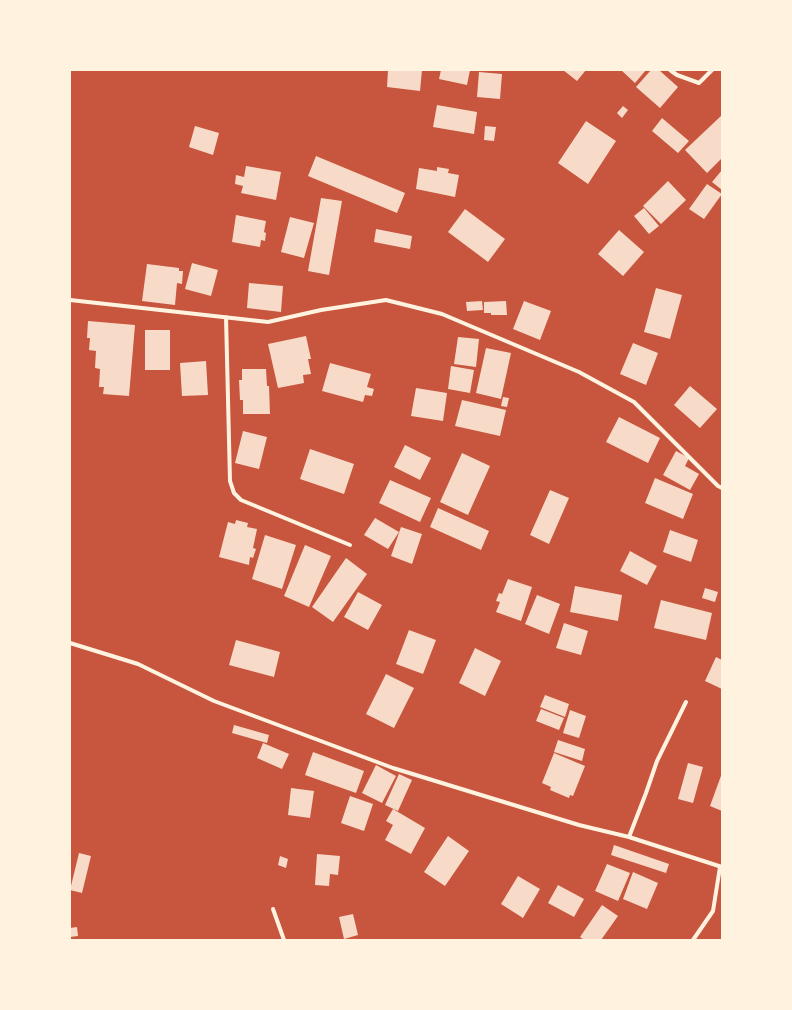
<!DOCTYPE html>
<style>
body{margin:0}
#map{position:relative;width:792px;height:1010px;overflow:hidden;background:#c8553d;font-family:"Space Grotesk",sans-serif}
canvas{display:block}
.frame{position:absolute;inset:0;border:71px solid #fff3e0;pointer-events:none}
</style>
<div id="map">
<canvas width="792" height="1010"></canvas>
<div class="frame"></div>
</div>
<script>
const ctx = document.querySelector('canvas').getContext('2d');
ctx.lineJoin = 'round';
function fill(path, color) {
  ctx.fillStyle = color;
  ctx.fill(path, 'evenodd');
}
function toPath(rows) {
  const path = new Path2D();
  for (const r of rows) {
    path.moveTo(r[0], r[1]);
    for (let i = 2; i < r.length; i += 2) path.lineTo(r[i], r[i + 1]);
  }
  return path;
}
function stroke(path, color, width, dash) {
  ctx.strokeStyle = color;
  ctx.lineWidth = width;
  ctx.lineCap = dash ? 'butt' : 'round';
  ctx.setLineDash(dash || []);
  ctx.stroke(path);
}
const building = toPath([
 [388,70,422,70,420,91,387,87],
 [441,70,470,70,467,85,439,79],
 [563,70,586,70,577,81],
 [621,70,646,70,635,83],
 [651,70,659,70,678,87,660,108,636,87],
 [479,72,502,74,500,99,477,97],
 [437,105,477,112,474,134,433,127],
 [623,106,628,110,622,118,617,113],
 [722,115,722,158,707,173,685,150],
 [662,118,689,141,678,153,652,131],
 [586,121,616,141,588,184,558,163],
 [195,126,219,133,213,155,189,147],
 [485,126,496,127,494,141,484,140],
 [316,156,405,193,397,213,308,176],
 [246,166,281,172,276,200,241,193,243,186,235,184,236,175,244,177],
 [437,167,449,169,448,173,459,175,455,197,416,189,419,168,437,171],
 [722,170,722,190,712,182],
 [668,181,686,200,661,224,643,206],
 [707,184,722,194,704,219,689,209],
 [321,198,342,201,329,275,308,271],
 [644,208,659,226,649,234,634,216],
 [465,209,505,239,488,262,448,232],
 [236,215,266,221,264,232,266,233,265,241,261,240,260,247,232,242],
 [290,217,314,223,304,258,281,252],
 [376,229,412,236,410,249,374,242],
 [619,230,644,252,623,276,598,254],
 [192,263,218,270,211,296,185,289],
 [147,264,179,268,179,271,183,271,182,284,177,283,175,305,142,301],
 [249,283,283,286,281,312,247,308],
 [656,288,682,295,670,339,644,332],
 [482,301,483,310,467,311,466,302],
 [506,301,507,315,491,315,491,313,484,313,484,302],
 [524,301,551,311,540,340,513,329],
 [88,321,135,325,129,396,103,394,104,387,99,387,100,369,95,368,96,351,89,350,90,338,87,338],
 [145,330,170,330,170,370,145,370],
 [306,336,311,359,308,359,311,374,303,375,304,383,278,388,268,344],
 [458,337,479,339,476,367,454,364],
 [633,343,658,353,646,385,620,374],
 [486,348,511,353,501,399,476,393],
 [206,361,208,395,182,396,180,363],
 [330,363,371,374,367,387,374,389,372,396,365,395,363,402,322,391],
 [451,366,474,370,470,393,448,389],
 [242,369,266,369,267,386,269,386,270,414,243,414,243,400,240,400,239,380,242,380],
 [690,386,717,409,700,428,674,405],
 [416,388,447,393,443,421,411,416],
 [503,397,509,398,507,407,501,406],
 [462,400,506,410,500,436,455,426],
 [619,417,660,438,648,463,606,442],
 [243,431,267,437,259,469,235,463],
 [405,445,431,458,420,480,394,467],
 [310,449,354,464,344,494,300,479],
 [676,451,689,458,685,466,699,474,690,490,663,475],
 [462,453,490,466,468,515,440,502],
 [655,478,693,494,683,519,645,503],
 [390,480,431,498,420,522,379,503],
 [550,490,569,498,549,544,530,535],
 [438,508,489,531,481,550,430,527],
 [375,518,399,532,388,549,364,535],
 [236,520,248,523,247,527,257,529,253,548,256,549,253,558,250,557,249,565,219,557,228,522,235,524],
 [401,527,422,534,412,564,391,556],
 [670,530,698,540,691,562,663,552],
 [265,535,296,545,282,589,252,579],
 [305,545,331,556,309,607,284,596],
 [630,551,657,566,647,585,620,571],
 [346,558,367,574,333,622,312,607],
 [508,579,532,587,521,621,496,612,500,602,496,601,499,593,502,594],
 [575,586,622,595,618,621,570,612],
 [705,588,718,592,715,602,702,598],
 [358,592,382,605,368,630,344,617],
 [537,595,560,604,549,634,525,624],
 [661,600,712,613,706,640,654,628],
 [564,623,588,631,581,655,556,648],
 [409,630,436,640,423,674,396,664],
 [236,640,280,652,274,677,229,665],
 [475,648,501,661,485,696,459,683],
 [716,657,722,660,722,689,705,681],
 [386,674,414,688,394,728,366,714],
 [545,695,569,704,565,717,540,707],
 [541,709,564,718,559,730,536,721],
 [570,710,586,716,579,738,563,733],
 [234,725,269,735,267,743,232,733],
 [558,740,585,749,582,761,554,752],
 [263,743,289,754,282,769,257,758],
 [313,752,364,771,356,793,305,775],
 [554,753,585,766,573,796,570,795,569,798,550,790,551,787,542,783],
 [688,763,703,767,693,803,678,799],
 [376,765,396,776,382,803,362,793],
 [722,773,722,811,710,806],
 [399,774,412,780,398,811,385,805],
 [291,788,314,791,310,818,288,815],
 [350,796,373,804,364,831,341,823],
 [393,809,425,828,411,854,385,840,393,825,386,821],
 [448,836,469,851,445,886,424,872],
 [614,845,669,864,666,873,611,855],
 [79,853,91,856,82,893,70,890],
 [317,854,340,856,338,875,330,874,329,886,315,885],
 [280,856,288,859,286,868,278,865],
 [607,864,630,873,618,901,595,891],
 [633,872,658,883,647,909,623,899],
 [518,876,540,889,523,918,501,904],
 [558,885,584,899,574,917,548,903],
 [602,905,618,916,601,940,584,940,580,937],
 [353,914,358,935,344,939,339,917],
 [77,927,78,936,70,937,70,928]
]);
const minor = toPath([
 [670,70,677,75,699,83,712,70],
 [70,300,268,322,321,310,386,300,442,314,579,372,634,402,718,486,722,488],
 [226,317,230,481,234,493,241,500,350,545],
 [70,643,138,664,214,701,393,768,579,825,629,837,722,867],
 [629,837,646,793,657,761,686,702],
 [273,909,284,940],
 [693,940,713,911,720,867]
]);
fill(building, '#f7dbc8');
stroke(minor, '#fff3e0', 4);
</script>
